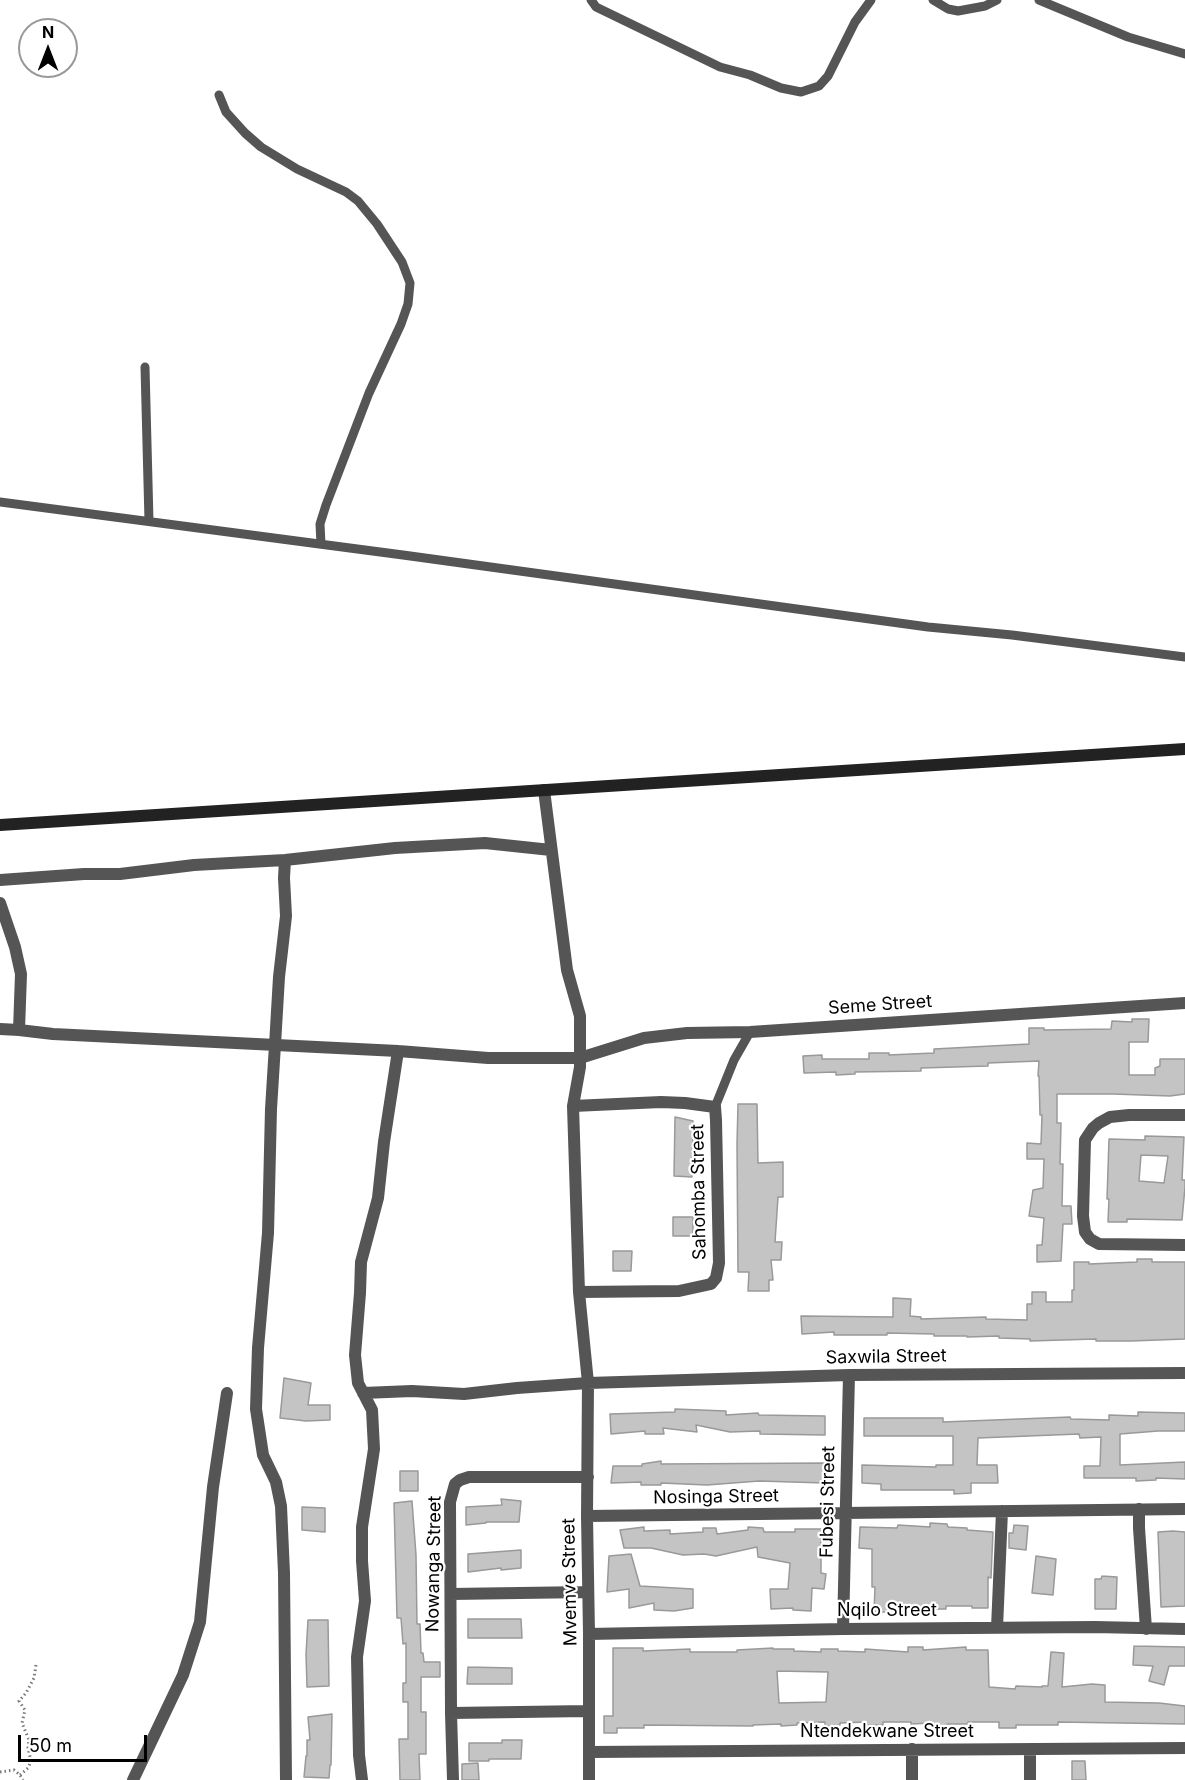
<!DOCTYPE html>
<style>
body{margin:0}
#map{position:relative;width:1185px;height:1780px;overflow:hidden;background:#fff;font-family:Inter,sans-serif}
canvas{display:block}
.north{position:absolute;left:18px;top:18px;width:60px;height:60px;box-sizing:border-box;background:#fff;border:2px solid #999;border-radius:50%;rotate:0deg;font-size:16px;font-weight:700;line-height:24px;text-align:center;color:#000}
.north::after{content:'';display:block;margin:auto;width:21px;height:27px;background:#000;clip-path:polygon(50% 0,100% 100%,50% 72%,0 100%)}
.scale{position:absolute;left:18px;top:1735px;width:129px;height:27px;box-sizing:border-box;border:3px solid #000;border-top:0;padding-left:8px;font-size:18px;line-height:21px;white-space:nowrap;color:#000;-webkit-text-stroke:4px #fff;paint-order:stroke}
</style>
<div id="map">
<canvas width="1185" height="1780"></canvas>
<div class="north">N</div>
<div class="scale">50 m</div>
</div>
<script>
const ctx = document.querySelector('canvas').getContext('2d');
ctx.lineJoin = 'round';
function fill(path, color) {
  ctx.fillStyle = color;
  ctx.fill(path, 'evenodd');
}
function toPath(rows) {
  const path = new Path2D();
  for (const r of rows) {
    path.moveTo(r[0], r[1]);
    for (let i = 2; i < r.length; i += 2) path.lineTo(r[i], r[i + 1]);
  }
  return path;
}
function stroke(path, color, width, dash) {
  ctx.strokeStyle = color;
  ctx.lineWidth = width;
  ctx.lineCap = dash ? 'butt' : 'round';
  ctx.setLineDash(dash || []);
  ctx.stroke(path);
}
function label(font, color, halo, rows, align = 'center') {
  ctx.font = font + ' Inter,sans-serif';
  ctx.lineWidth = 4.5;
  ctx.setLineDash([]);
  ctx.textBaseline = 'middle';
  ctx.strokeStyle = halo;
  ctx.fillStyle = color;
  for (const [text, x, y, turn = 0] of rows) {
    ctx.save();
    ctx.translate(x, y);
    ctx.rotate((+turn || 0) * Math.PI / 180);
    ctx.textAlign = isNaN(turn) ? turn : align;
    if (halo) ctx.strokeText(text, 0, 0);
    ctx.fillText(text, 0, 0);
    ctx.restore();
  }
}
const building = toPath([
 [1132,1019,1149,1019,1148,1042,1129,1042,1129,1075,1155,1075,1155,1068,1160,1066,1160,1059,1185,1059,1185,1094,1170,1096,1113,1094,1057,1094,1057,1123,1061,1123,1060,1164,1063,1164,1062,1206,1071,1206,1072,1224,1063,1224,1061,1261,1037,1262,1037,1245,1042,1245,1044,1218,1029,1216,1033,1190,1043,1188,1044,1159,1027,1159,1027,1143,1041,1144,1042,1115,1040,1115,1039,1076,1038,1076,1039,1061,988,1063,988,1066,921,1068,921,1071,855,1072,855,1074,836,1075,836,1072,804,1073,803,1056,822,1055,822,1059,869,1059,869,1053,889,1053,889,1055,934,1053,934,1049,1029,1044,1029,1028,1044,1028,1044,1030,1111,1029,1112,1021,1132,1022,1132,1019],
 [738,1104,757,1104,758,1163,783,1162,783,1197,778,1197,775,1242,782,1242,781,1260,771,1260,773,1280,769,1280,769,1291,748,1291,749,1272,738,1272,737,1144,738,1104],
 [675,1117,693,1121,692,1177,674,1176,675,1117],
 [1145,1136,1184,1137,1182,1180,1185,1180,1185,1187,1182,1220,1127,1219,1127,1222,1108,1222,1109,1199,1107,1199,1109,1139,1145,1140,1145,1136],
 [1141,1155,1168,1156,1164,1183,1139,1181,1141,1155],
 [673,1217,693,1217,693,1236,673,1236,673,1217],
 [613,1251,632,1251,631,1271,613,1271,613,1251],
 [1137,1259,1152,1259,1152,1262,1185,1262,1185,1339,1131,1341,1096,1341,1096,1339,1030,1341,1030,1339,999,1338,999,1336,967,1337,967,1336,934,1336,934,1334,887,1333,887,1335,834,1335,834,1332,802,1334,801,1316,893,1317,893,1298,911,1299,910,1316,921,1317,921,1319,986,1317,986,1319,1027,1320,1027,1304,1032,1304,1032,1292,1046,1292,1046,1302,1072,1302,1072,1290,1074,1290,1074,1262,1089,1262,1089,1264,1137,1262,1137,1259],
 [284,1378,311,1383,308,1405,330,1405,330,1420,306,1421,280,1418,284,1378],
 [675,1409,726,1411,726,1415,758,1413,759,1415,825,1416,825,1435,760,1434,760,1431,730,1432,696,1425,697,1432,663,1428,664,1434,645,1434,645,1431,611,1434,610,1414,675,1412,675,1409],
 [1138,1412,1185,1413,1185,1431,1158,1431,1120,1434,1120,1465,1185,1462,1185,1479,1156,1478,1156,1480,1136,1481,1136,1478,1084,1478,1084,1466,1100,1466,1101,1437,1080,1438,1079,1434,978,1438,977,1465,997,1465,998,1483,971,1483,971,1493,954,1494,954,1490,881,1490,881,1484,862,1483,862,1465,936,1467,936,1465,953,1465,953,1436,864,1436,864,1418,943,1418,943,1422,1070,1417,1071,1419,1109,1420,1109,1415,1138,1416,1138,1412],
 [661,1461,661,1464,826,1463,825,1483,759,1481,707,1485,661,1483,661,1485,641,1485,641,1482,611,1483,613,1466,642,1466,642,1464,661,1461],
 [400,1471,418,1471,418,1491,400,1491,400,1471],
 [501,1499,521,1501,519,1522,486,1522,486,1523,466,1525,466,1507,502,1505,501,1499],
 [412,1501,416,1555,417,1624,420,1624,421,1653,423,1653,424,1662,440,1662,440,1677,421,1677,421,1712,426,1712,426,1754,419,1754,420,1780,400,1780,399,1739,408,1739,408,1702,403,1702,403,1683,406,1683,406,1643,403,1644,401,1618,397,1618,394,1503,412,1501],
 [302,1507,325,1508,325,1532,302,1530,302,1507],
 [930,1523,947,1524,948,1527,967,1528,967,1530,993,1532,991,1578,988,1577,988,1608,972,1608,972,1606,946,1606,946,1609,931,1609,893,1605,892,1612,874,1612,875,1587,872,1587,872,1549,859,1548,860,1527,897,1528,898,1525,930,1527,930,1523],
 [1014,1525,1028,1526,1026,1550,1009,1548,1009,1533,1013,1533,1014,1525],
 [644,1527,644,1531,670,1530,670,1534,703,1532,703,1528,716,1528,717,1534,748,1530,748,1527,763,1528,764,1532,795,1532,795,1529,821,1529,821,1573,826,1574,824,1589,812,1588,811,1611,793,1610,793,1608,771,1609,770,1589,788,1589,790,1563,758,1557,757,1547,716,1556,704,1554,683,1555,651,1548,624,1548,620,1530,644,1527],
 [1173,1531,1185,1532,1185,1606,1161,1607,1158,1532,1173,1531],
 [521,1550,521,1568,501,1570,501,1568,468,1572,468,1554,521,1550],
 [631,1554,640,1586,693,1589,693,1608,674,1611,654,1610,654,1603,629,1608,629,1589,607,1592,609,1556,631,1554],
 [1036,1556,1056,1559,1053,1595,1032,1593,1036,1556],
 [1102,1576,1117,1577,1116,1609,1095,1609,1095,1579,1101,1579,1102,1576],
 [468,1619,521,1619,522,1638,468,1638,468,1619],
 [308,1620,328,1620,329,1686,307,1687,306,1654,308,1620],
 [1134,1646,1185,1647,1185,1666,1169,1666,1164,1685,1149,1681,1153,1666,1133,1665,1134,1646],
 [908,1647,923,1647,923,1650,966,1647,966,1650,988,1650,989,1687,1015,1689,1016,1686,1042,1687,1042,1686,1048,1686,1051,1652,1064,1653,1062,1687,1092,1684,1105,1685,1105,1702,1159,1703,1185,1706,1185,1724,1058,1722,1058,1725,1016,1725,1016,1728,999,1728,999,1722,968,1722,968,1724,947,1724,947,1726,932,1726,932,1723,911,1724,911,1722,883,1722,883,1725,867,1725,867,1722,840,1723,840,1725,825,1726,825,1722,797,1723,797,1725,781,1726,781,1724,753,1725,753,1726,644,1725,644,1728,617,1728,617,1733,604,1733,604,1716,613,1716,613,1648,643,1648,643,1651,690,1649,690,1652,737,1652,737,1650,773,1648,773,1649,794,1649,794,1651,821,1652,821,1649,838,1649,838,1651,865,1652,865,1649,908,1652,908,1647],
 [777,1671,828,1672,826,1702,779,1703,777,1671],
 [468,1667,512,1668,512,1684,467,1684,468,1667],
 [332,1714,331,1765,330,1765,329,1778,304,1777,306,1756,307,1756,307,1740,310,1740,308,1717,332,1714],
 [502,1740,522,1740,521,1759,489,1759,489,1761,469,1761,469,1743,502,1743,502,1740],
 [1072,1761,1085,1761,1086,1780,1072,1780,1072,1761],
 [478,1763,479,1780,462,1780,462,1764,478,1763]
]);
const path = toPath([
 [0,1772,14,1770,20,1775,23,1780],
 [20,1775,28,1768,31,1761,28,1748,29,1740,22,1723,25,1710,19,1701,26,1693,34,1678,36,1665]
]);
const lane = toPath([
 [591,0,596,7,720,67,750,75,781,88,801,92,819,86,828,76,855,22,871,0],
 [933,0,948,9,958,11,985,6,997,0],
 [1039,0,1128,37,1185,54],
 [219,95,226,112,245,133,261,147,297,169,346,192,358,201,377,224,402,262,410,283,408,304,401,324,369,393,326,505,320,524,321,544],
 [145,367,149,521],
 [0,502,403,555,928,627,1012,635,1185,657],
 [715,1107,734,1060,750,1032]
]);
const street = toPath([
 [285,860,284,878,286,916,279,977,275,1045,271,1109,268,1233,258,1348,256,1409,263,1455,276,1482,281,1506,284,1573,286,1780],
 [0,880,84,874,120,874,194,865,285,860,395,848,485,843,551,850],
 [0,903,15,947,21,974,19,1030],
 [0,1029,19,1030,53,1034,398,1051,488,1058,580,1058,580,1016,567,970,544,790],
 [573,1106,661,1102,685,1103,715,1107,716,1120,719,1263,716,1278,711,1284,679,1291,579,1292],
 [1185,1115,1129,1115,1110,1117,1099,1123,1093,1128,1085,1140,1083,1216,1085,1232,1090,1239,1099,1244,1185,1245],
 [363,1393,412,1391,464,1394,517,1388,588,1383,849,1375,1185,1373],
 [1139,1509,1139,1528,1146,1629],
 [587,1516,1185,1509],
 [451,1594,588,1592],
 [997,1628,1002,1511],
 [843,1629,849,1375],
 [589,1634,843,1629,1095,1627,1185,1629],
 [451,1713,588,1711],
 [912,1749,912,1780],
 [1030,1750,1030,1780],
 [589,1752,1185,1748],
 [133,1780,183,1675,200,1622,213,1487,227,1393],
 [362,1780,359,1755,357,1657,365,1601,362,1561,362,1527,374,1449,372,1410,358,1383,355,1355,360,1293,361,1262,378,1198,384,1142,398,1051],
 [453,1780,451,1713,450,1502,455,1484,460,1480,469,1477,588,1477],
 [589,1780,589,1634,587,1516,588,1383,579,1292,573,1106,580,1067,580,1058,644,1038,687,1033,750,1032,1185,1003]
]);
const secondary = toPath([
 [0,825,1185,749]
]);
const streetNames = [
 ["Seme Street",880,1005,-4],
 ["Sahomba Street",699,1192,-91],
 ["Saxwila Street",886,1357,-1],
 ["Nosinga Street",716,1497,-1],
 ["Fubesi Street",828,1502,-89],
 ["Nowanga Street",434,1564,-89],
 ["Mvemve Street",570,1582,-91],
 ["Nqilo Street",887,1611],
 ["Ntendekwane Street",887,1732]
];
fill(building, '#c4c4c4');
stroke(building, '#999', 1.5);
stroke(path, '#777', 3, [1.5, 3]);
stroke(lane, '#555', 9);
stroke(street, '#555', 12);
stroke(secondary, '#222', 12);
label('18px', '#000', '#fff', streetNames);
</script>
